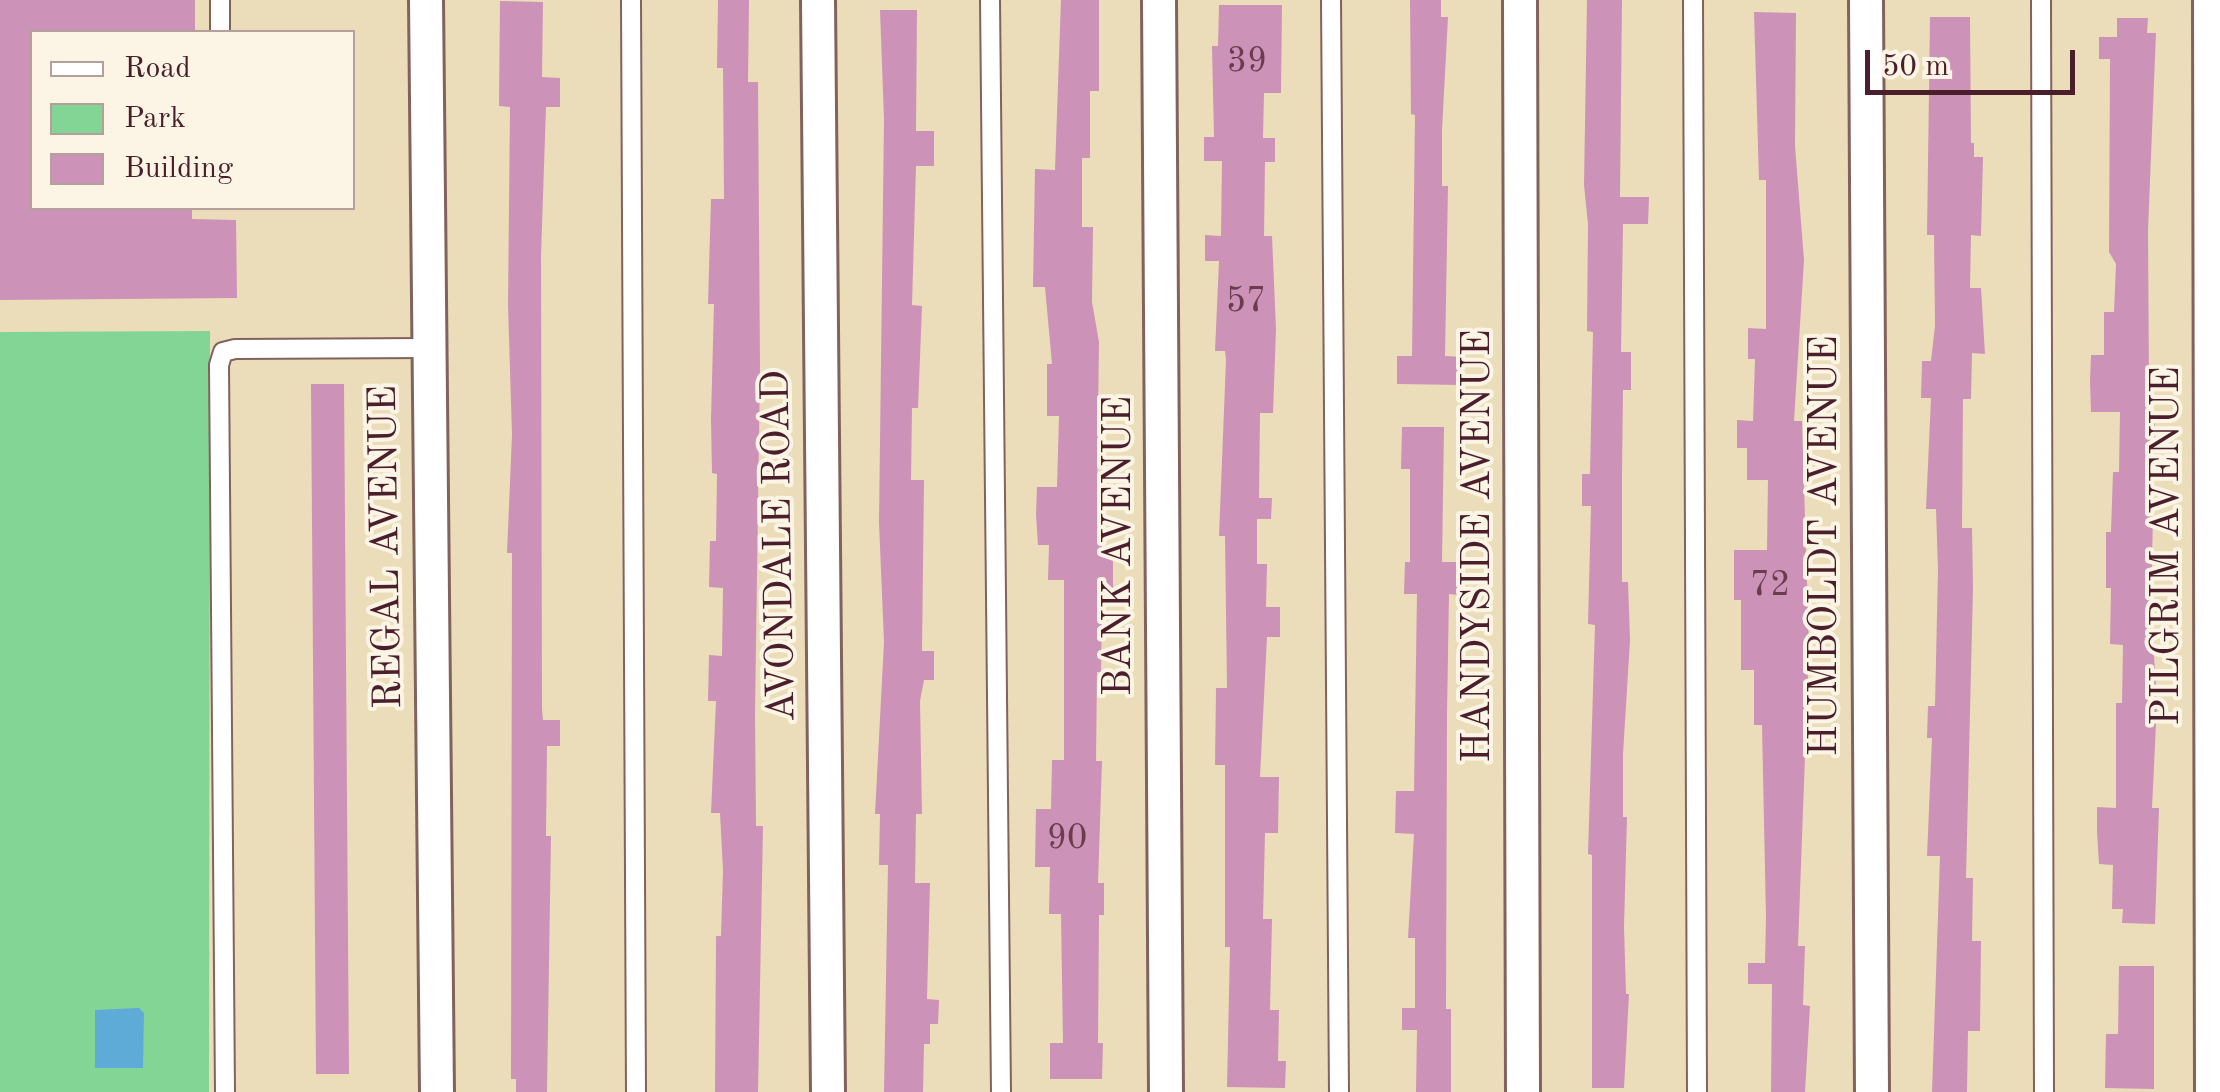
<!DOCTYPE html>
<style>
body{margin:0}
#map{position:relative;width:2220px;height:1092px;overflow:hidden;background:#ebddb9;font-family:"Old Standard TT",serif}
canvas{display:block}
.legend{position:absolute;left:30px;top:30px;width:325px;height:180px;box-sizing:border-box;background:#fcf5e5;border:2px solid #b59f9b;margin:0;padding:12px 18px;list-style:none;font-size:30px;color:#4a1f2b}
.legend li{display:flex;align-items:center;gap:20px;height:50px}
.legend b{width:50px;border:2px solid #b59f9b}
.scale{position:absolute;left:1865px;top:50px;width:210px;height:45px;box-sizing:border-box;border:5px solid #4a1f2b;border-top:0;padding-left:12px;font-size:30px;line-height:35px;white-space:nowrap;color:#4a1f2b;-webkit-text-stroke:8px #fcf5e5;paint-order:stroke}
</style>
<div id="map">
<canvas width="2220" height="1092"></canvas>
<ul class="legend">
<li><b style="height:12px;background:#fff"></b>Road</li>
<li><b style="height:28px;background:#83d595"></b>Park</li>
<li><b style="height:28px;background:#cd92b7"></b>Building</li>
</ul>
<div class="scale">50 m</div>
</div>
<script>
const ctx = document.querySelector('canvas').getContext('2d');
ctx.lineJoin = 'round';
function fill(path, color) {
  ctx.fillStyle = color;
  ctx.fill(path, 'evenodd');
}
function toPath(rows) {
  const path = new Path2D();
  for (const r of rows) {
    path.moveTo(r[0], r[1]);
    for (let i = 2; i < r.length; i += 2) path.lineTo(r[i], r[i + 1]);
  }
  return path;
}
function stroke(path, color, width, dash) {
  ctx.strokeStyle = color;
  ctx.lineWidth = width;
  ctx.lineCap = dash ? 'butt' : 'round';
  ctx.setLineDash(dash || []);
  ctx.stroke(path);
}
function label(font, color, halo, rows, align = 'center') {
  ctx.font = font + ' "Old Standard TT",serif';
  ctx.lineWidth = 8;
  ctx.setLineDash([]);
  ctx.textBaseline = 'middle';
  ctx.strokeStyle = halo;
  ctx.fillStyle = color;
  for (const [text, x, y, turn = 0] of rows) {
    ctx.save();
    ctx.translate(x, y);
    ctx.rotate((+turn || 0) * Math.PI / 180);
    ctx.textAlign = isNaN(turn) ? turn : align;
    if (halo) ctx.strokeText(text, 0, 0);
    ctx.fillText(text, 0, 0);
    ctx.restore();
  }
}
const green = toPath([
 [210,331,209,1092,0,1092,0,332]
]);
const water = toPath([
 [139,1008,144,1013,143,1068,95,1068,95,1010]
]);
const building = toPath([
 [0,0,195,0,195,32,32,32,32,208,192,208,192,219,236,220,237,298,0,300],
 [718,0,749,0,748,82,758,82,760,369,755,713,756,826,763,826,758,1092,715,1092,716,936,721,936,723,870,720,813,711,813,716,701,708,701,709,655,722,656,723,588,709,587,710,541,716,541,717,474,712,473,711,419,714,304,708,304,711,199,724,199,723,68,717,68],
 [1061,0,1099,0,1099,91,1090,91,1090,158,1082,158,1082,227,1093,227,1092,302,1099,342,1097,488,1102,488,1102,553,1113,553,1113,600,1102,600,1101,672,1097,672,1096,761,1102,761,1098,883,1104,883,1104,915,1099,915,1098,1043,1103,1043,1102,1079,1050,1079,1050,1043,1063,1043,1061,914,1049,914,1050,867,1035,867,1036,809,1051,809,1052,760,1064,760,1064,580,1048,580,1049,545,1038,545,1036,514,1037,487,1057,487,1059,416,1047,416,1047,364,1052,364,1045,287,1033,287,1035,169,1055,170],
 [1410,0,1441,0,1441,17,1448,17,1442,130,1442,186,1448,186,1445,356,1463,357,1462,385,1397,384,1397,356,1412,356,1415,115,1411,114],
 [1587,0,1622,0,1620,197,1649,197,1648,224,1623,224,1621,352,1631,352,1631,390,1623,390,1622,474,1622,582,1628,582,1630,640,1623,754,1623,817,1627,817,1624,927,1626,994,1629,994,1624,1088,1592,1088,1592,855,1588,854,1595,625,1588,624,1591,506,1582,506,1582,474,1590,474,1593,332,1587,331,1588,224,1584,185],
 [500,1,543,2,542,77,560,78,560,107,546,107,541,256,542,709,543,720,560,720,560,746,547,746,546,836,551,836,547,1092,516,1092,516,1079,511,1079,512,553,507,553,512,435,508,305,510,107,499,106],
 [1219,5,1282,5,1281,93,1264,93,1263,138,1275,138,1275,162,1265,162,1264,236,1272,236,1276,329,1273,413,1260,413,1259,498,1272,498,1271,519,1257,519,1257,564,1267,564,1266,607,1280,607,1280,637,1267,637,1260,777,1279,777,1278,833,1265,833,1263,919,1272,919,1270,1010,1279,1010,1278,1061,1286,1061,1285,1088,1227,1087,1230,947,1225,947,1225,765,1215,765,1216,688,1227,688,1225,536,1219,536,1226,360,1225,351,1215,351,1219,261,1205,261,1205,235,1221,236,1222,161,1204,161,1204,137,1214,137,1212,46,1218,46],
 [880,10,917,10,916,131,934,131,934,166,916,166,912,305,922,306,918,408,912,408,911,480,924,480,922,651,934,651,934,680,924,680,920,701,922,814,916,814,915,883,930,883,927,999,939,1000,938,1024,930,1024,930,1044,924,1044,923,1092,884,1092,888,865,879,865,880,814,875,814,884,642,879,523,884,119],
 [1754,12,1796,13,1795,146,1804,260,1794,421,1802,421,1809,647,1798,946,1805,946,1803,1005,1810,1006,1805,1092,1771,1092,1772,984,1748,984,1748,963,1765,963,1766,918,1762,725,1754,725,1754,670,1741,670,1741,600,1734,600,1734,550,1767,550,1768,480,1747,480,1747,448,1737,448,1737,420,1753,421,1755,359,1748,359,1748,328,1766,329,1766,180,1759,180],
 [1930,17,1970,17,1971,143,1974,143,1974,157,1983,157,1981,236,1971,235,1970,288,1981,288,1985,354,1972,353,1971,399,1963,399,1962,528,1972,528,1973,588,1966,878,1973,878,1972,941,1981,941,1980,1031,1968,1031,1967,1092,1932,1092,1940,856,1927,856,1932,738,1927,738,1928,706,1935,706,1938,570,1936,509,1926,509,1931,398,1921,398,1922,361,1931,361,1935,326,1934,235,1927,235],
 [2117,18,2148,18,2147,33,2156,33,2148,230,2149,387,2151,421,2155,421,2151,608,2157,703,2152,808,2159,808,2155,924,2122,923,2123,909,2112,909,2113,865,2099,864,2097,832,2097,807,2116,808,2116,703,2122,703,2123,645,2110,644,2111,588,2106,588,2106,532,2111,532,2113,472,2119,472,2120,412,2091,412,2090,381,2091,355,2104,355,2104,312,2114,312,2116,264,2109,252,2110,59,2099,59,2099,37,2117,37],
 [311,384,344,384,349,1074,316,1074],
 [1402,427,1444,427,1442,562,1458,562,1458,595,1449,594,1447,714,1446,1009,1451,1009,1451,1092,1416,1092,1417,1030,1402,1030,1402,1008,1415,1008,1415,938,1408,938,1414,834,1395,833,1396,791,1414,791,1417,594,1404,594,1405,562,1410,562,1410,469,1401,469],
 [2119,966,2154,966,2154,1089,2105,1088,2106,1034,2118,1034]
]);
const service = toPath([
 [631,0,636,1092],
 [990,0,1001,1092],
 [1331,0,1339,1092],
 [1693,0,1697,1092],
 [2041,0,2044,1092],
 [220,32,220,0],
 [225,1092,219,365,223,352,235,349,427,348]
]);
const minor = toPath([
 [426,0,437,1092],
 [818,0,828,1092],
 [1159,0,1166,1092],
 [1520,0,1523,1092],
 [1866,0,1872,1092],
 [2210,0,2212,1092]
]);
const numberNames = [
 ["39",1247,62],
 ["57",1246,302],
 ["72",1770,586],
 ["90",1067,839]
];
const streetNames = [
 ["AVONDALE ROAD",780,546,-91],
 ["BANK AVENUE",1120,546,-90],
 ["HANDYSIDE AVENUE",1479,546,-90],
 ["HUMBOLDT AVENUE",1826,546,-90],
 ["PILGRIM AVENUE",2168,546,-90],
 ["REGAL AVENUE",387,547,-91]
];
fill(green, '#83d595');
fill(water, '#5eabd7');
fill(building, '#cd92b7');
stroke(service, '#82625d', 22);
stroke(minor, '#82625d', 38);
stroke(service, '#fff', 18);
stroke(minor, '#fff', 32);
label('35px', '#6b3c4e', null, numberNames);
label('40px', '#4a1f2b', '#fcf5e5', streetNames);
</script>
